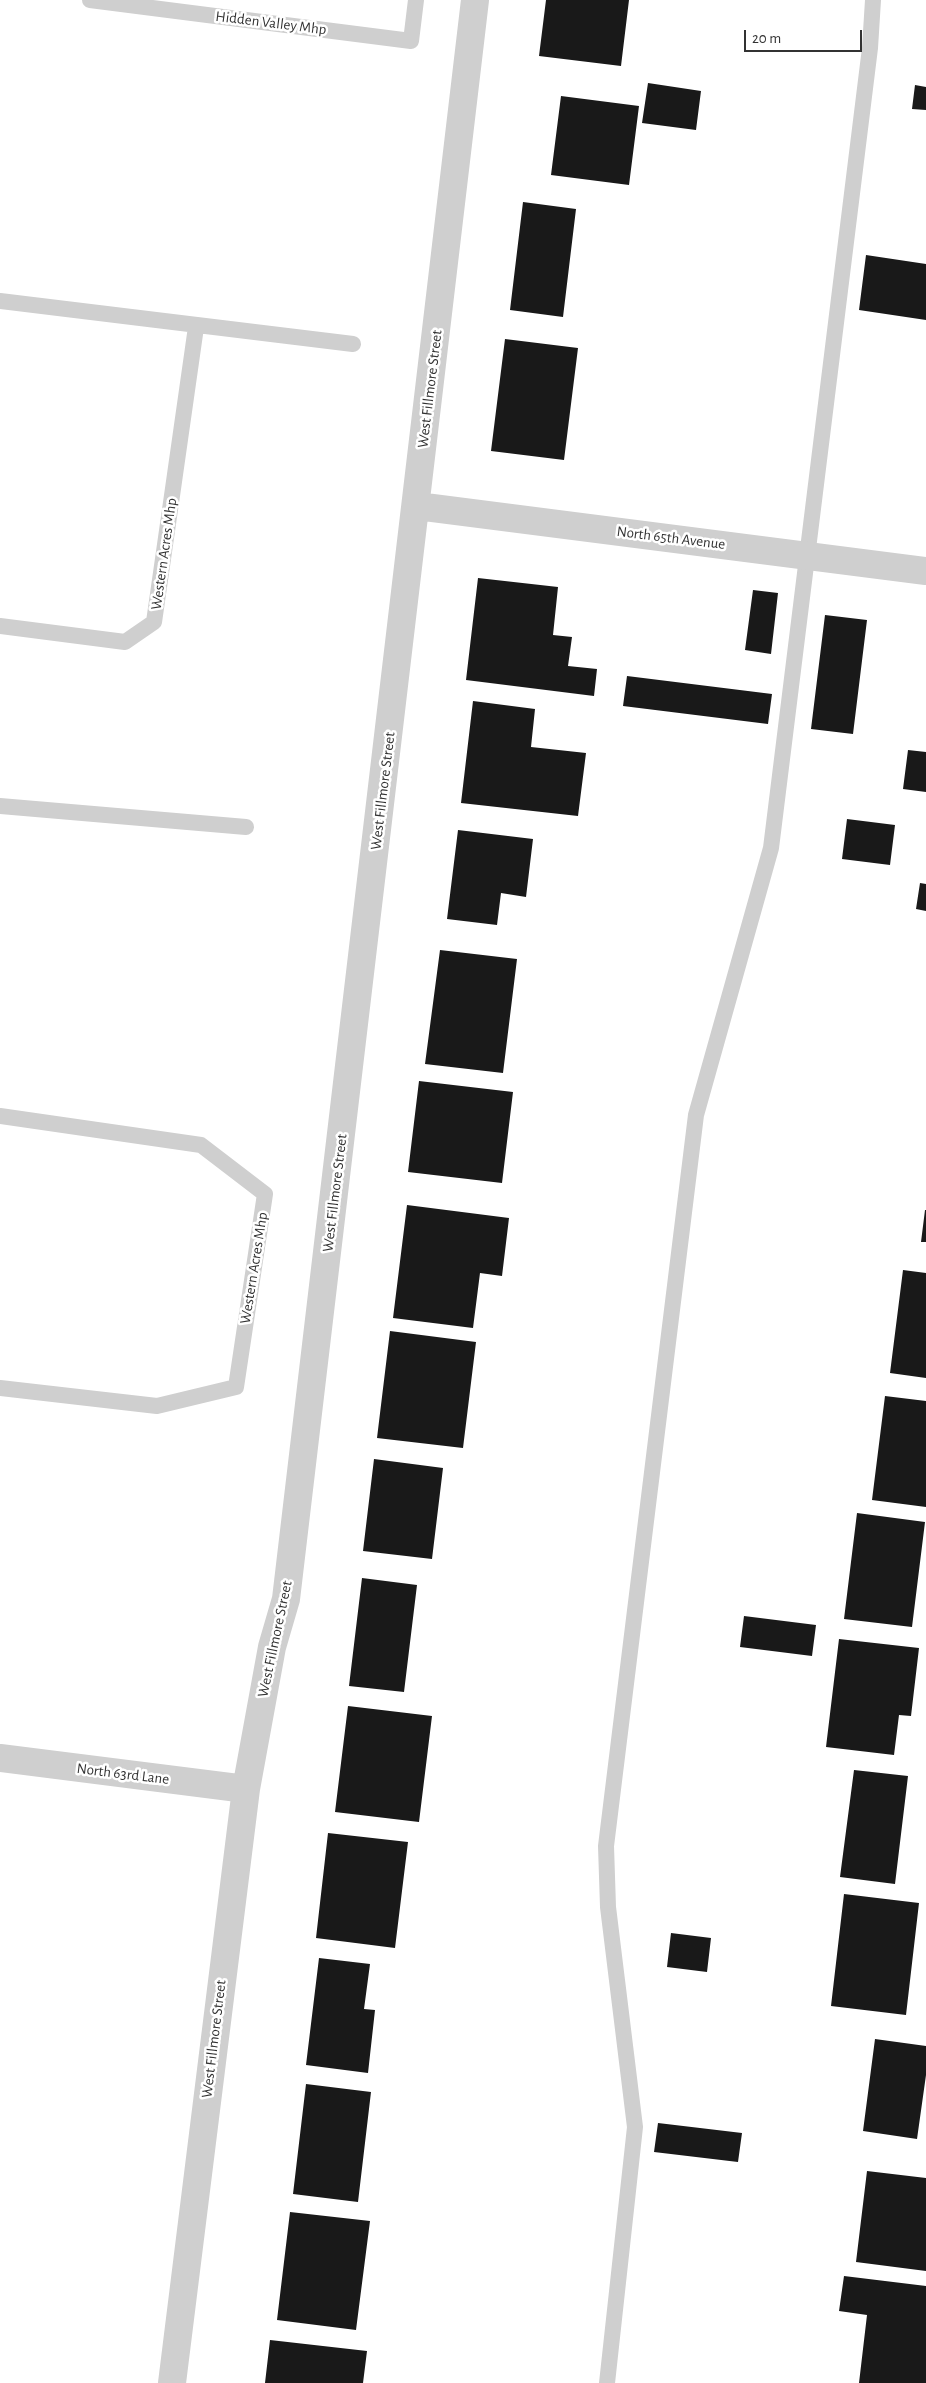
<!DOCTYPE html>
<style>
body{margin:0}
#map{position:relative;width:926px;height:2383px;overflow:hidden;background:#fff;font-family:"Alegreya Sans",sans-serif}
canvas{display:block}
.scale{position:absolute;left:744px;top:30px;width:118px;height:22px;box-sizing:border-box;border:2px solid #323232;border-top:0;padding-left:6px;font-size:15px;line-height:18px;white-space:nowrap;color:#323232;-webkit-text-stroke:4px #fff;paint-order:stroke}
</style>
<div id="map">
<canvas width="926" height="2383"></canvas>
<div class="scale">20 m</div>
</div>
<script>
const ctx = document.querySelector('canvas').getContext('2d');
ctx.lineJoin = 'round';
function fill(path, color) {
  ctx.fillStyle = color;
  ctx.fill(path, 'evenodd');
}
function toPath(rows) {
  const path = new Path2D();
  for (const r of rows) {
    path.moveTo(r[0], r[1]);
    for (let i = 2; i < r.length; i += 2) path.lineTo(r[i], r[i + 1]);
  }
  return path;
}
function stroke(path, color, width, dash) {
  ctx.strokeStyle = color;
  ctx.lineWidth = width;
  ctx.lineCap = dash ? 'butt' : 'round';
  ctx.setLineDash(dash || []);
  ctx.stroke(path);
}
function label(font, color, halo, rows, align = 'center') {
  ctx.font = font + ' "Alegreya Sans",sans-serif';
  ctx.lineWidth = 5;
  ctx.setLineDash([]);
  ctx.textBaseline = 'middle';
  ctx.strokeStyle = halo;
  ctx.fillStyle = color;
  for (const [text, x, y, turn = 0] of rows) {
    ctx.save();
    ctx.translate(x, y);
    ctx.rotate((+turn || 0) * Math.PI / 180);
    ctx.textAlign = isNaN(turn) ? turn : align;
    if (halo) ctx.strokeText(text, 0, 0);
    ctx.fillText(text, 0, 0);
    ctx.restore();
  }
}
const building = toPath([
 [546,0,629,0,621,66,539,56],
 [648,83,701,91,696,130,642,123],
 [915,85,926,87,926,110,912,109],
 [561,96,639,106,629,185,551,175],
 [523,202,576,209,563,317,510,310],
 [866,255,926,264,926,320,859,310],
 [505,339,578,348,564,460,491,451],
 [478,578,558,587,553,635,572,637,568,666,597,669,594,696,466,680],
 [753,590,778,593,771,654,745,650],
 [825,615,867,620,853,734,811,729],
 [627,676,772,694,768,724,623,706],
 [473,701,535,709,531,747,586,753,578,816,461,803],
 [908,750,926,752,926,792,903,789],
 [847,819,895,825,890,865,842,859],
 [458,830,533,839,526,897,501,893,497,925,447,919],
 [920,883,926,884,926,911,916,909],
 [440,950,517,959,503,1073,425,1064],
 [419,1081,513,1092,502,1183,408,1172],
 [407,1205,509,1218,502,1276,480,1273,473,1328,393,1318],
 [925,1210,926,1210,926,1242,921,1242],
 [903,1270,926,1273,926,1378,890,1373],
 [390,1331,476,1342,463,1448,377,1438],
 [885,1396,926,1401,926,1507,872,1500],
 [374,1459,443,1468,432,1559,363,1551],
 [857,1513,925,1522,912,1627,844,1619],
 [362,1578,417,1585,404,1692,349,1686],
 [744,1616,816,1625,812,1656,740,1647],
 [839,1639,919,1648,911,1716,899,1715,894,1755,826,1747],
 [348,1706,432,1716,419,1822,335,1812],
 [854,1770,908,1776,895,1884,840,1877],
 [328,1833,408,1842,395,1948,316,1938],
 [844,1894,919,1903,906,2015,831,2006],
 [671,1933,711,1938,707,1972,667,1967],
 [319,1958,370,1964,364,2009,375,2010,368,2073,306,2065],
 [875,2039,926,2046,926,2075,917,2139,863,2131],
 [306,2084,371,2092,358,2202,293,2194],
 [658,2123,742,2133,738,2162,654,2152],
 [867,2171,926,2178,926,2271,856,2262],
 [290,2212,370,2221,356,2330,277,2320],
 [844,2276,926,2286,926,2383,859,2383,867,2315,839,2311],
 [270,2340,367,2351,363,2383,265,2383]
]);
const lane = toPath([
 [90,0,411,41,416,0],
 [0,301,353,344],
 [0,626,125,642,154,622,196,327],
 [0,806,246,827],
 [0,1116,201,1145,265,1194,236,1387,157,1406,0,1388],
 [607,2383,635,2127,608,1907,606,1846,696,1115,771,848,870,48,873,0]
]);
const street = toPath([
 [417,506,926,571],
 [0,1758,246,1789],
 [172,2383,246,1789,272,1647,286,1599,475,0]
]);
const streetNames = [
 ["Hidden Valley Mhp",271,23,7],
 ["West Fillmore Street",430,389,-83],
 ["North 65th Avenue",671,538,7],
 ["Western Acres Mhp",164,554,-82],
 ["West Fillmore Street",383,791,-83],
 ["West Fillmore Street",335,1193,-83],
 ["Western Acres Mhp",254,1268,-81],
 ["West Fillmore Street",275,1639,-78],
 ["North 63rd Lane",123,1774,7],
 ["West Fillmore Street",214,2039,-83]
];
fill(building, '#191919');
stroke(lane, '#cfcfcf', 16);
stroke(street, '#cfcfcf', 28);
label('15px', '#323232', '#fff', streetNames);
</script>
